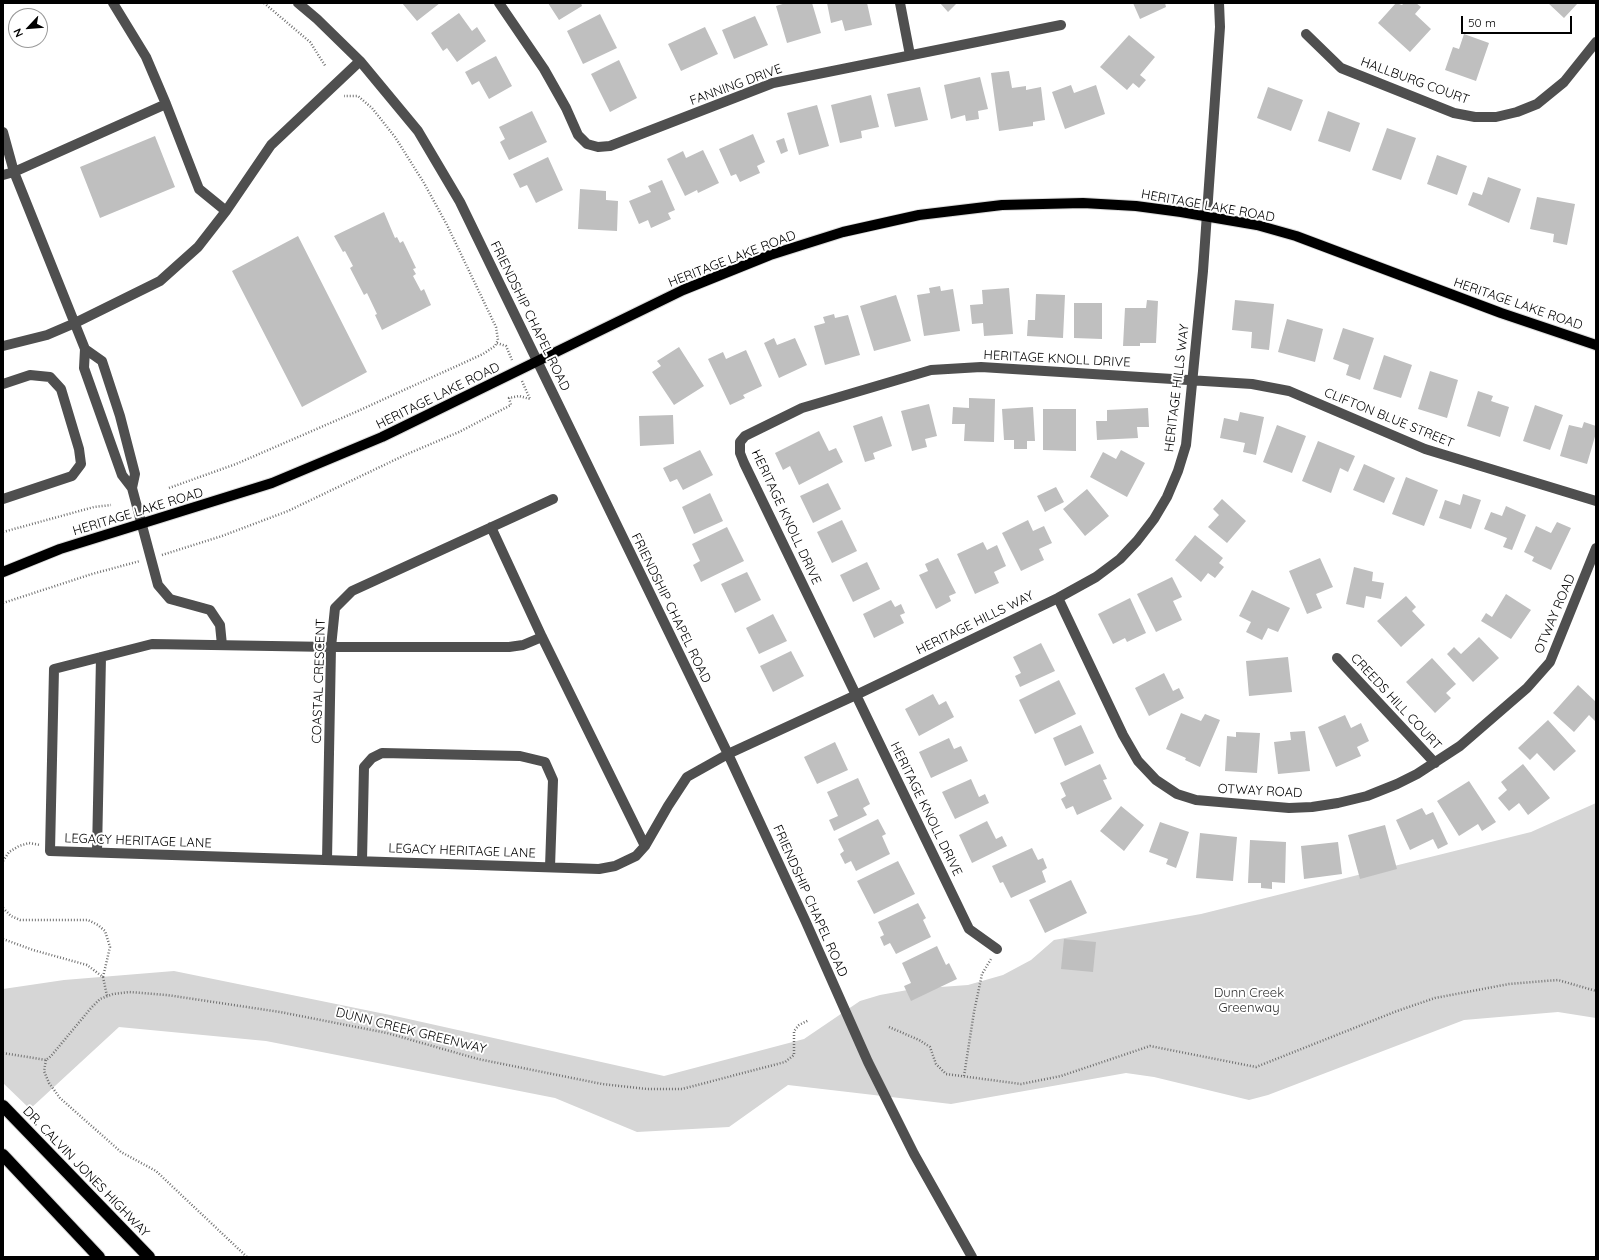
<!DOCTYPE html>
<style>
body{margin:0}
#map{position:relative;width:1599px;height:1260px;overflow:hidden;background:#fff;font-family:Quicksand,sans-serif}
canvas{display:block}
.frame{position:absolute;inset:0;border:4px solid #000;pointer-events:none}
.north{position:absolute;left:8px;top:8px;width:40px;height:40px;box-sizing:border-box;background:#fff;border:1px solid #999;border-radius:50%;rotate:244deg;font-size:11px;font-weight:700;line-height:16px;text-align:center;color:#000}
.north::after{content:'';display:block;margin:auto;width:14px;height:18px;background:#000;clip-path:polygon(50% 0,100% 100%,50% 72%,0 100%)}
.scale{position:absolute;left:1461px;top:16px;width:111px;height:18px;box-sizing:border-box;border:2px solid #000;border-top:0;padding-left:5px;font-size:12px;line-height:14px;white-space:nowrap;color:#000;-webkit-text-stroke:3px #fff;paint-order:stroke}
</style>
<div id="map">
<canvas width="1599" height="1260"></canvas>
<div class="frame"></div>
<div class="north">N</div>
<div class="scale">50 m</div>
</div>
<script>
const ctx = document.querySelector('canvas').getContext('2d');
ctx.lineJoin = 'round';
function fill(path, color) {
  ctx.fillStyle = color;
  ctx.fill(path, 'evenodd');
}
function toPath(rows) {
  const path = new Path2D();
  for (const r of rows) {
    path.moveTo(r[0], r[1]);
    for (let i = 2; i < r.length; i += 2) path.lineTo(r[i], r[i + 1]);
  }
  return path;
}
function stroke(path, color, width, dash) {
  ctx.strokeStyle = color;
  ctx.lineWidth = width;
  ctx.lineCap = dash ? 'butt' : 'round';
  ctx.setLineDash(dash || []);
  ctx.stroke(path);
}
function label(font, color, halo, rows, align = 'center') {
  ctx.font = font + ' Quicksand,sans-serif';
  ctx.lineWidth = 4;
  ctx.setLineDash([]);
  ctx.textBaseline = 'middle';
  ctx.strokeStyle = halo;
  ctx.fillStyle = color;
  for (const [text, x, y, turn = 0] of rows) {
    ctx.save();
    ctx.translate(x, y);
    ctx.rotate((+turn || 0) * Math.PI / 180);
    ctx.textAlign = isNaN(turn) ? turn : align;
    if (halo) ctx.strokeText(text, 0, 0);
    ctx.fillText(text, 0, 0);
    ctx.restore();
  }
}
const green = toPath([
 [1596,803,1596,1018,1558,1012,1464,1020,1268,1095,1249,1100,1154,1077,1126,1073,951,1104,788,1085,729,1127,637,1132,555,1098,266,1041,119,1027,30,1109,3,1083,3,989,64,980,174,971,395,1016,664,1076,804,1039,860,1001,880,995,913,989,968,985,1003,975,1031,960,1054,940,1201,914,1531,832]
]);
const building = toPath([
 [402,3,440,3,417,21],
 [548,3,581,3,582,6,559,20],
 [786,3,812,3,821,33,787,43,776,6],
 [827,3,867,3,872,25,845,31,842,20,831,23],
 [940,3,957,3,948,12],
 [1133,3,1165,3,1166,7,1140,19],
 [1396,3,1402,5,1404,3,1416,3,1421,7,1415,14,1431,29,1410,52,1378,23],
 [1548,3,1578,3,1564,18],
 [459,13,472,31,477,27,486,41,457,62,447,48,443,51,431,33],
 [600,14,617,48,583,64,567,31],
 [755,16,768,45,734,59,722,30],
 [705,27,718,54,681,71,668,44],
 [1464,34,1489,43,1476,81,1445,70,1453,47,1459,49],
 [1129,35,1155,57,1140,75,1146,80,1139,88,1133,83,1127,90,1100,67],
 [496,56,512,86,489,99,479,81,472,85,465,72],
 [619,60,637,98,610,112,591,74],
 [1009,71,1012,88,1026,86,1026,90,1041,87,1045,120,1033,122,1033,126,999,131,991,73],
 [980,77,988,109,978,111,979,119,966,121,965,115,951,119,944,85],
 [1071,85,1074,93,1096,85,1105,114,1065,129,1052,92],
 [920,87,928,120,895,127,887,94],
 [1268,87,1303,100,1291,131,1257,118],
 [871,95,879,127,861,131,862,138,840,143,831,105],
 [817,105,829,146,799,155,787,113],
 [532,111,547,142,509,160,500,142,505,139,499,127],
 [1328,111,1360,123,1350,152,1318,141],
 [1387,128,1416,138,1401,180,1372,170],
 [753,134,765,162,757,166,760,173,740,182,736,174,731,176,719,149],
 [155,136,175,187,100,218,80,167],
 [784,138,788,151,781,154,776,141],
 [703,150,719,183,698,193,697,190,685,196,667,159,683,151,686,158],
 [1437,155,1467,166,1457,195,1427,184],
 [548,157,563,190,536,203,527,185,520,188,513,174],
 [1488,177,1521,189,1509,223,1468,205,1473,192,1482,195],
 [662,180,675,210,668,213,671,219,651,228,648,220,639,224,629,201,651,192,648,186],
 [580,189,606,191,606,200,618,201,617,231,578,229],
 [1537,197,1575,204,1567,245,1553,242,1554,234,1530,229],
 [384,212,395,238,397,237,400,243,403,241,416,268,413,269,416,274,413,276,421,291,424,289,431,305,382,330,375,315,377,314,367,293,364,295,350,268,353,266,345,251,343,252,334,236],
 [298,236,367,372,302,407,232,271],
 [940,286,941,291,953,289,960,331,924,336,917,295,930,293,929,288],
 [1009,288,1013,334,984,336,983,323,972,324,970,305,983,304,982,290],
 [1036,294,1065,295,1063,338,1027,336,1028,320,1035,320],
 [896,295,911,341,874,351,860,306],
 [1147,300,1158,301,1156,343,1140,343,1140,346,1123,346,1125,308,1146,308],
 [1235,300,1274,304,1269,350,1251,348,1252,332,1232,330],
 [1074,303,1102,303,1102,339,1074,338],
 [834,314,835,318,848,315,860,355,825,365,814,326,825,323,823,317],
 [1287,319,1323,329,1315,362,1278,352],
 [1343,328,1374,338,1360,380,1346,375,1349,365,1333,359],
 [774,338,777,345,795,338,807,365,779,378,764,343],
 [679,347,704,386,674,405,652,372,661,366,657,361],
 [746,350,762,386,743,395,745,398,730,405,708,359,723,352,726,359],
 [1384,355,1412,365,1401,398,1373,389],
 [1430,371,1458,380,1447,418,1418,409],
 [1478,391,1493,396,1491,401,1509,407,1500,437,1467,426],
 [969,398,995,399,994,442,964,441,965,424,952,424,953,407,969,408],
 [929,404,937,436,925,439,927,447,912,451,901,411],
 [1535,405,1563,415,1550,450,1523,441],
 [1033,407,1035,441,1027,441,1027,449,1014,449,1014,440,1004,440,1002,409],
 [1148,408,1149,427,1137,427,1138,438,1097,440,1096,421,1107,421,1107,410],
 [1043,409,1076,409,1076,451,1043,450],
 [1240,412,1264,417,1256,455,1243,452,1245,443,1220,438,1224,418,1238,421],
 [673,415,674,444,640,446,639,416],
 [882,416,892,446,873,453,875,459,865,462,853,426],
 [1584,422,1596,426,1596,433,1587,464,1560,456,1569,425,1582,428],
 [1277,425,1306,436,1292,473,1263,462],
 [819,431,829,451,836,448,843,462,799,485,790,466,783,470,775,453],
 [1318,441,1355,456,1348,472,1340,468,1331,493,1302,481],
 [700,450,713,475,683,490,677,479,670,482,663,468],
 [1121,450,1145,463,1127,497,1090,477,1103,452,1116,459],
 [1364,464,1395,478,1384,503,1353,490],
 [1406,477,1438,490,1424,526,1392,514],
 [828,483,841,509,813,523,800,496],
 [1056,487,1064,502,1045,512,1037,496],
 [1087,489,1109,516,1085,536,1063,509],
 [710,493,723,521,694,534,682,507],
 [1463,494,1481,500,1471,529,1439,518,1445,500,1460,505],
 [1222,499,1246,521,1227,543,1208,527,1219,515,1213,509],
 [1506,506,1526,515,1512,550,1503,547,1507,538,1484,529,1491,512,1502,516],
 [842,520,857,551,832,563,817,532],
 [1028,520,1033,531,1044,526,1052,543,1039,549,1044,560,1021,571,1002,533],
 [1557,522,1571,528,1551,570,1532,561,1534,557,1524,552,1536,526,1551,533],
 [727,527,744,561,701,582,693,565,700,561,692,544],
 [1195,535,1223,558,1219,563,1224,567,1215,578,1208,573,1201,582,1175,560],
 [983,542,987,550,997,545,1006,566,994,572,999,583,975,594,957,554],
 [938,558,956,593,949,596,951,601,936,609,919,575,928,571,925,564],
 [1320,558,1333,587,1316,594,1322,608,1307,614,1289,571],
 [867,562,880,589,853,602,840,575],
 [1354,567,1373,572,1372,581,1384,583,1381,599,1366,596,1364,608,1346,604],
 [747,572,761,600,735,613,721,584],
 [1172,577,1182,597,1173,601,1182,620,1156,632,1137,594],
 [1252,590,1290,608,1278,632,1268,628,1262,640,1246,632,1251,622,1239,616],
 [1506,594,1531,610,1511,639,1481,621,1486,613,1492,617],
 [1406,596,1416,607,1412,611,1425,625,1401,647,1377,621],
 [1130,598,1146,633,1127,642,1125,638,1113,644,1098,614],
 [891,600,895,607,901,604,905,613,900,615,904,623,874,638,863,614],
 [773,614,787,641,759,654,746,628],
 [1479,637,1499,658,1473,682,1447,654,1454,647,1461,654],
 [1041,643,1055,671,1020,687,1015,676,1021,673,1013,657],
 [791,651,804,676,773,692,760,666],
 [1288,657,1292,692,1249,696,1246,661],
 [1432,658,1456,684,1446,693,1451,698,1435,713,1406,682],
 [1164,673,1173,691,1179,688,1184,698,1149,716,1135,688],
 [1059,680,1076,714,1035,734,1019,700],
 [1578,685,1596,702,1596,722,1589,715,1574,732,1553,713],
 [933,694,939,705,946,701,954,717,919,736,905,709],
 [1181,713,1201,721,1205,714,1220,720,1200,767,1185,760,1186,758,1166,749],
 [1345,715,1351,728,1361,723,1369,741,1357,747,1361,756,1336,767,1318,727],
 [1548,720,1576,751,1554,771,1537,753,1530,760,1518,748],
 [1081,725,1094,753,1065,766,1053,738],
 [1305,731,1310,771,1278,774,1274,742,1291,740,1290,732],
 [1236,732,1260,733,1257,773,1225,771,1227,736,1236,737],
 [949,738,954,749,961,746,968,761,931,778,919,752],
 [835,742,848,770,817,784,804,757],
 [1100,764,1107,779,1103,780,1112,799,1077,815,1073,806,1066,809,1061,799,1066,796,1060,783],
 [1523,764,1550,798,1528,815,1519,803,1509,811,1498,798,1507,790,1501,782],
 [858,778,870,804,863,808,867,815,834,831,829,820,838,816,827,792],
 [971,779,979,797,985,794,989,803,955,819,942,792],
 [1469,781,1496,822,1482,831,1478,824,1459,836,1437,801],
 [1121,806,1144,825,1124,851,1100,831],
 [1422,808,1426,815,1433,812,1448,844,1438,849,1433,839,1410,850,1396,820],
 [878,819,886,834,882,836,890,854,856,871,851,861,845,864,840,854,844,851,838,839],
 [987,821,996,839,1002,836,1007,846,972,863,959,835],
 [1160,822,1189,832,1176,868,1166,864,1168,859,1149,852],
 [1385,825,1397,869,1360,879,1348,835],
 [1200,833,1237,837,1233,881,1196,878],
 [1250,840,1286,842,1285,883,1272,882,1272,889,1261,888,1261,883,1248,883],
 [1338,842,1342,874,1304,879,1301,846],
 [1032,848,1038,860,1043,858,1047,868,1042,871,1046,882,1011,898,1003,882,1000,883,992,866],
 [898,861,915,894,874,914,857,881],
 [1071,880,1087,913,1045,933,1029,900],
 [918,903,926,918,923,920,931,937,896,954,890,943,884,946,880,937,884,935,878,922],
 [1064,939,1096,942,1093,972,1061,969],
 [937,946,946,965,949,963,957,979,911,1001,904,986,911,983,902,963]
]);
const path = toPath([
 [264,3,310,42,326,67],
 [497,343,506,346,512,360],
 [522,381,530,399],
 [169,488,236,464,358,411,483,354,495,346,498,340,496,327,447,225,424,183,395,137,372,108,358,96,344,96],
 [3,532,94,507,111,505],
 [162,555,222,536,288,511,405,455,459,432,511,405,509,398,519,396,530,399],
 [3,603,92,574,140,561],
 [3,861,9,852,19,846,29,843,40,845],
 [3,908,11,916,20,920,88,920,98,925,105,931,110,947,103,977],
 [3,939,33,950,87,965,103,977,107,996],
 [889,1027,919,1040,930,1047,936,1064,946,1074,1021,1084,1061,1076,1150,1046,1256,1067,1397,1011,1435,998,1509,984,1558,980,1596,991],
 [3,1053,46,1060,51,1056,91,1008,100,999,113,994,129,992,167,995,280,1012,387,1033,478,1059,602,1084,647,1089,682,1089,785,1062,794,1055,794,1031,799,1025,809,1020],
 [46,1060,44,1071,49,1083,60,1098,121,1152,156,1171,247,1257],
 [964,1076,974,1012,982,974,991,959]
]);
const minor = toPath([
 [113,3,146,57,166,104,199,189,226,211],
 [298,3,317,19,360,61,418,131,460,202,728,754,805,920,868,1062,914,1154,972,1257],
 [499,3,544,69,566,108,578,135,587,144,598,147,610,146,773,83,1061,25],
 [900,3,910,55],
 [1306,34,1341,68,1454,113,1475,117,1496,117,1517,112,1537,104,1564,82,1596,42],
 [3,132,14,172,85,349,84,368,122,475,132,488,158,585,170,599,210,610,220,625,222,645],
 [3,175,14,172,166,104],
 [3,346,47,335,75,323,160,281,198,247,226,211,271,145,360,61],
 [85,349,102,361,120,416,135,474,132,488],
 [3,384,30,375,50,377,61,389,79,449,81,464,72,476,3,499],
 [491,527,542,637,645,846],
 [1058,598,1123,735,1138,761,1156,780,1177,794,1196,800,1289,808,1312,807,1338,803,1367,796,1397,784,1417,774,1460,746,1527,688,1550,662,1596,548],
 [542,637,523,645,509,647,331,647,152,644,54,669,50,851,599,869,615,866,636,856,645,846,668,806,687,777,728,754,856,695,1058,598,1096,577,1120,559,1137,541,1154,519,1167,497,1178,471,1186,445,1203,271,1220,27,1219,3],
 [1337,658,1435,763],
 [97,852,101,657],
 [327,860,331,647,335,608,352,591,553,499],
 [362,861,364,767,372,758,382,753,520,756,545,762,553,780,550,867],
 [997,949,969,929,744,463,740,453,740,442,745,436,802,408,931,370,981,367,1252,384,1289,391,1425,449,1596,501]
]);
const major = toPath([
 [3,572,60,549,272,483,382,437,683,290,770,255,843,232,919,215,1002,205,1083,203,1136,206,1181,212,1257,225,1296,236,1501,313,1596,345]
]);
const highway = toPath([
 [3,1106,149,1257],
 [3,1155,99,1257]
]);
const streetNames = [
 ["HALLBURG COURT",1415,81,20],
 ["FANNING DRIVE",736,85,-20],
 ["HERITAGE LAKE ROAD",1208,206,10],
 ["HERITAGE LAKE ROAD",732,259,-21],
 ["HERITAGE LAKE ROAD",1518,304,19],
 ["FRIENDSHIP CHAPEL ROAD",530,316,64],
 ["HERITAGE KNOLL DRIVE",1057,359,3],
 ["HERITAGE HILLS WAY",1177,388,-83],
 ["HERITAGE LAKE ROAD",438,396,-26],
 ["CLIFTON BLUE STREET",1389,418,22],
 ["HERITAGE LAKE ROAD",138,512,-17],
 ["HERITAGE KNOLL DRIVE",786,517,65],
 ["FRIENDSHIP CHAPEL ROAD",671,608,64],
 ["OTWAY ROAD",1555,614,-67],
 ["HERITAGE HILLS WAY",975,623,-26],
 ["COASTAL CRESCENT",319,681,-88],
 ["CREEDS HILL COURT",1396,702,47],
 ["OTWAY ROAD",1260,791,3],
 ["HERITAGE KNOLL DRIVE",926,809,64],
 ["LEGACY HERITAGE LANE",138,841,2],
 ["LEGACY HERITAGE LANE",462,851,2],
 ["FRIENDSHIP CHAPEL ROAD",810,901,66],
 ["DUNN CREEK GREENWAY",411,1031,14],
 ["DR. CALVIN JONES HIGHWAY",86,1172,46]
];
const parkNames = [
 ["Dunn Creek",1249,993],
 ["Greenway",1249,1008]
];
fill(green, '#d6d6d6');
fill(building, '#bfbfbf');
stroke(major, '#dbdbdb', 12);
stroke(highway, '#dbdbdb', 14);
stroke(path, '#717171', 2.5, [1, 2]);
stroke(minor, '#4f4f4f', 10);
stroke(major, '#000', 10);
stroke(highway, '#000', 12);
label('13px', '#000', '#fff', streetNames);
label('13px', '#2d2d2d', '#fff', parkNames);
</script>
